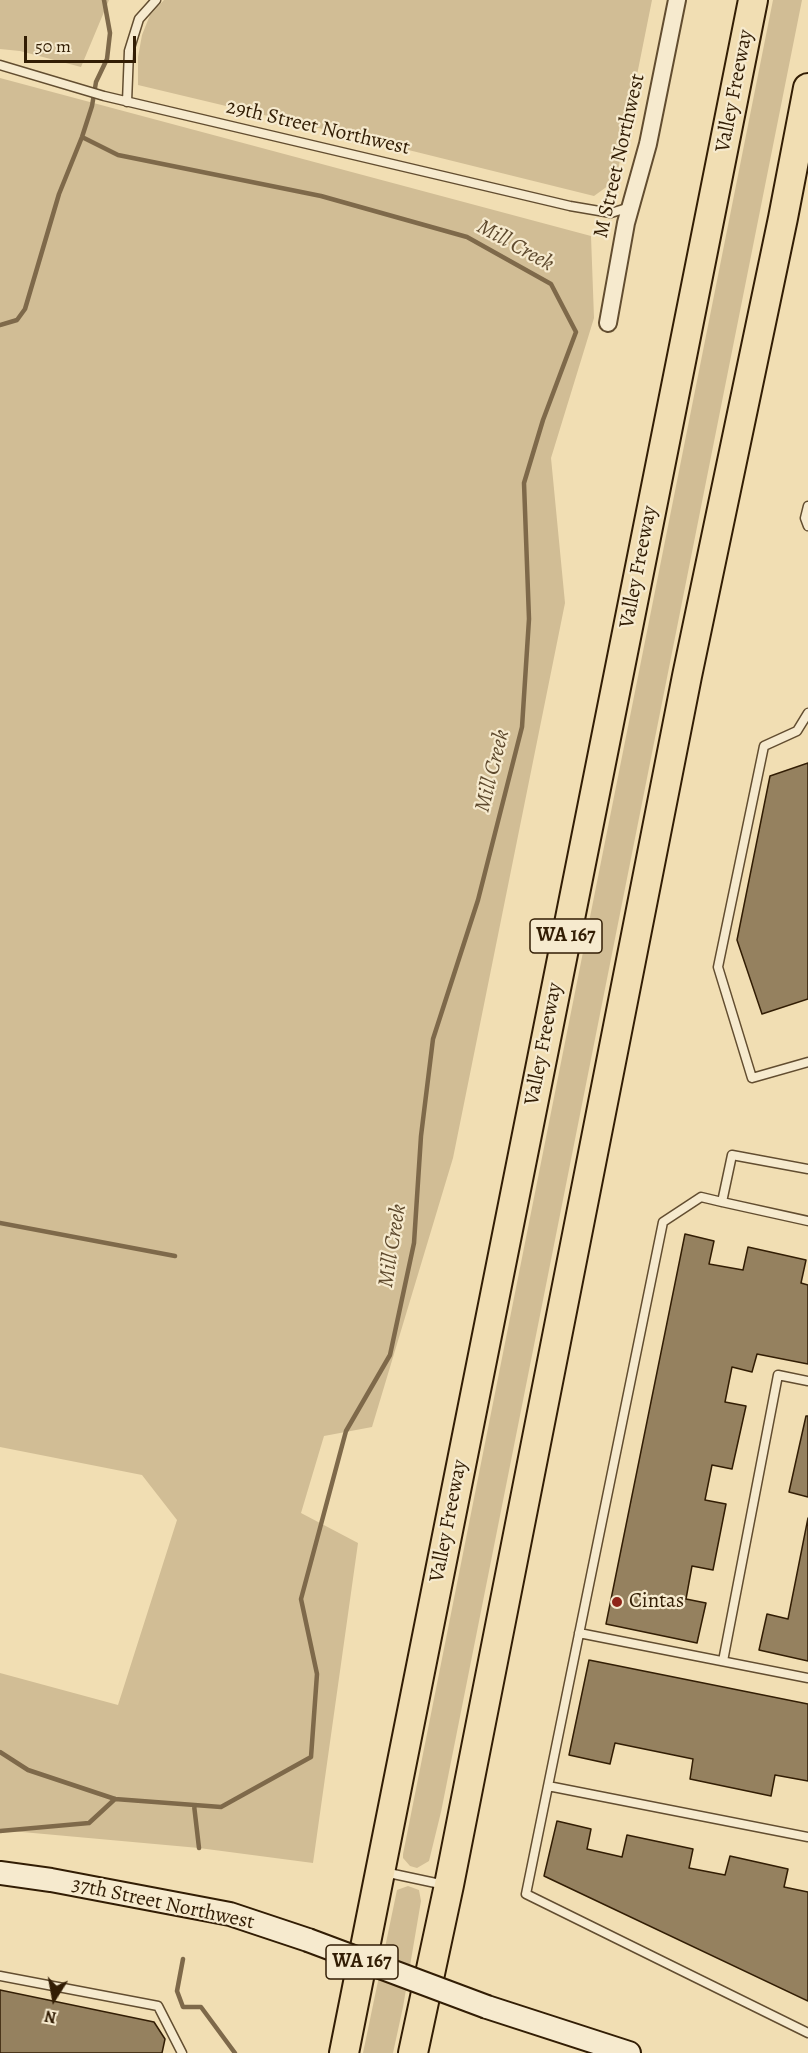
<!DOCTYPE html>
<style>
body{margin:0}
#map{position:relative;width:808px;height:2053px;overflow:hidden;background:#f1deb3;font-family:Alegreya,serif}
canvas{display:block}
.north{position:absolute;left:24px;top:1969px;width:60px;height:60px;-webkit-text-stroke:4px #f6eace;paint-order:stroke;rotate:191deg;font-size:16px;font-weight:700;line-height:24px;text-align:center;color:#321d04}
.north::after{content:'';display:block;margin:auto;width:21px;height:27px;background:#321d04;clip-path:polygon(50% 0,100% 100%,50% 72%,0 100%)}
.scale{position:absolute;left:24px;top:36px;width:112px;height:27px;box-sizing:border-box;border:3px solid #321d04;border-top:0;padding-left:8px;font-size:18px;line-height:21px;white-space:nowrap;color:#321d04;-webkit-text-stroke:4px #f6eace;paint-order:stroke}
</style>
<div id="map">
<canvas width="808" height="2053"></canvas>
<div class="north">N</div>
<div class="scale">50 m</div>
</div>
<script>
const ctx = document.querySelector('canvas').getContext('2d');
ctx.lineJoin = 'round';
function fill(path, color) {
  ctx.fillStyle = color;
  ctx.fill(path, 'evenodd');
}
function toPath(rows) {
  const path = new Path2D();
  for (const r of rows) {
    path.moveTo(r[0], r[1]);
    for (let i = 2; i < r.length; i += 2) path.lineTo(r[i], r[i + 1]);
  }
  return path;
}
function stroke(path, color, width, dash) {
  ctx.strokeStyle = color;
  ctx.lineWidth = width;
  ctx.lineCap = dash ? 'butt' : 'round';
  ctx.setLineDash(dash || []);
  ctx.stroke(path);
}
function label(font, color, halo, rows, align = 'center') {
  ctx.font = font + ' Alegreya,serif';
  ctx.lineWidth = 4.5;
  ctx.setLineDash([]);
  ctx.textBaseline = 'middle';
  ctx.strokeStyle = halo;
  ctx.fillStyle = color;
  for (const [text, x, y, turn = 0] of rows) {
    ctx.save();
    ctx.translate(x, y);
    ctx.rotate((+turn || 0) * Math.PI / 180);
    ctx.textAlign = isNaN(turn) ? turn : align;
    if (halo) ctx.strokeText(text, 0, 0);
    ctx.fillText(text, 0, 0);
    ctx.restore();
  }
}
const green = toPath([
 [0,0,109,0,81,67,20,51,0,49],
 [164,0,652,0,616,180,594,196,356,137,138,85,138,57,142,35,150,15],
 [773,0,802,0,441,1812,429,1861,417,1868,410,1866,403,1858,403,1854],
 [0,78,591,236,594,318,551,458,565,603,453,1158,372,1427,324,1436,301,1513,358,1543,313,1863,199,1848,0,1830,0,1673,118,1705,177,1520,142,1475,0,1447],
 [408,1886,419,1890,421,1901,403,2007,393,2053,363,2053,397,1890]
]);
const stream = toPath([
 [0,325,17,320,25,309,59,194,82,137,92,106,96,82,107,59,110,33,104,0],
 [0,1223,175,1256],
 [0,1752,28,1770,115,1799,221,1807,311,1757,317,1674,301,1599,346,1431,390,1355,414,1243,421,1136,433,1039,478,900,522,727,529,619,524,483,543,420,576,332,551,284,467,237,321,196,118,155,82,137],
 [194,1805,199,1848],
 [0,1831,89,1823,115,1799],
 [183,1959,177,1991,183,2007,201,2007,235,2053]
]);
const building = toPath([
 [808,763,808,999,762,1014,737,940,770,776,808,763],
 [685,1234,714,1241,709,1264,743,1270,748,1247,806,1260,801,1283,808,1285,808,1364,757,1354,752,1372,732,1367,725,1402,746,1406,732,1469,712,1465,705,1500,726,1504,713,1570,692,1566,686,1599,706,1603,697,1643,606,1624,685,1234],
 [806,1416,808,1416,808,1497,789,1492,806,1416],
 [808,1518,808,1661,759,1650,767,1614,788,1619,808,1518],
 [589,1660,808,1704,808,1781,775,1775,771,1796,690,1779,693,1759,615,1743,610,1764,569,1755,589,1660],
 [557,1821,591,1829,587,1849,622,1857,627,1835,693,1849,689,1868,725,1875,730,1856,788,1869,784,1887,808,1892,808,2001,544,1876,557,1821],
 [0,1990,154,2022,165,2039,162,2053,0,2053,0,1990]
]);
const lane = toPath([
 [0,65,104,96,570,206,611,213,630,207],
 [127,102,129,51,139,19,156,0],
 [808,506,805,518,808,526],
 [808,713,797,731,764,746,718,967,752,1078,808,1062],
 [808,1169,732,1155,722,1202,701,1197,663,1222,526,1894,808,2033],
 [722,1202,808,1221],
 [579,1633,808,1678],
 [723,1661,778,1375,808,1381],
 [548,1786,808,1837],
 [384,1872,445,1885],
 [0,1976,158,2006,182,2053]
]);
const street = toPath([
 [608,323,626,223,648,144,677,0]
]);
const secondary = toPath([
 [0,1873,51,1880,230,1914,308,1940],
 [487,2007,629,2053]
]);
const highway = toPath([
 [344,2053,753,0],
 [413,2053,449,1885,687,676,783,218,808,88]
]);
const secondaryBridge = toPath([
 [308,1940,487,2007]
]);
const markers = [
 [617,1602,6,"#8f2418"]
];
const shields = [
 [566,936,72],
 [362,1962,72]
];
const shieldNames = [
 ["WA 167",566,936],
 ["WA 167",362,1962]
];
const streetNames = [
 ["Valley Freeway",735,91,-79],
 ["29th Street Northwest",318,128,13],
 ["M Street Northwest",620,156,-77],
 ["Valley Freeway",639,567,-79],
 ["Valley Freeway",544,1044,-79],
 ["Valley Freeway",449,1521,-79],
 ["37th Street Northwest",163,1904,12]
];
const poiNames = [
 ["Cintas",629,1602]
];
const waterNames = [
 ["Mill Creek",515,246,29],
 ["Mill Creek",493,771,-76],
 ["Mill Creek",393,1246,-81]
];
fill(green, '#d1bd95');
stroke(stream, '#7e694a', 4.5);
fill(building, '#95815f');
stroke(building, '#321d04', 1.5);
stroke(lane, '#624d30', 11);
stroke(street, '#624d30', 20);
stroke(secondary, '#321d04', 26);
stroke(highway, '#321d04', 32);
stroke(lane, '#f6eace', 8);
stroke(street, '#f6eace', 16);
stroke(secondary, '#f6eace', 22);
stroke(highway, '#f1deb3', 28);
stroke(secondaryBridge, '#321d04', 26, []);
stroke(secondaryBridge, '#f6eace', 22);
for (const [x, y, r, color] of markers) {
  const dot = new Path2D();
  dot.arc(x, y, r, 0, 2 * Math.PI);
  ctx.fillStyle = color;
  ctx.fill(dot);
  stroke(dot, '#f6eace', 2);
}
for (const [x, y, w] of shields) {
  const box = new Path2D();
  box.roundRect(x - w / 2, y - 17, w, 34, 4.5);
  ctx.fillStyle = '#f6eace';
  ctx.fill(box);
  stroke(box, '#321d04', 1.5);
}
label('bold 20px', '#321d04', null, shieldNames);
label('21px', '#321d04', '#f6eace', streetNames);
label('21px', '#321d04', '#f6eace', poiNames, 'left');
label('italic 22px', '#5e492d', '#f6eace', waterNames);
</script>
